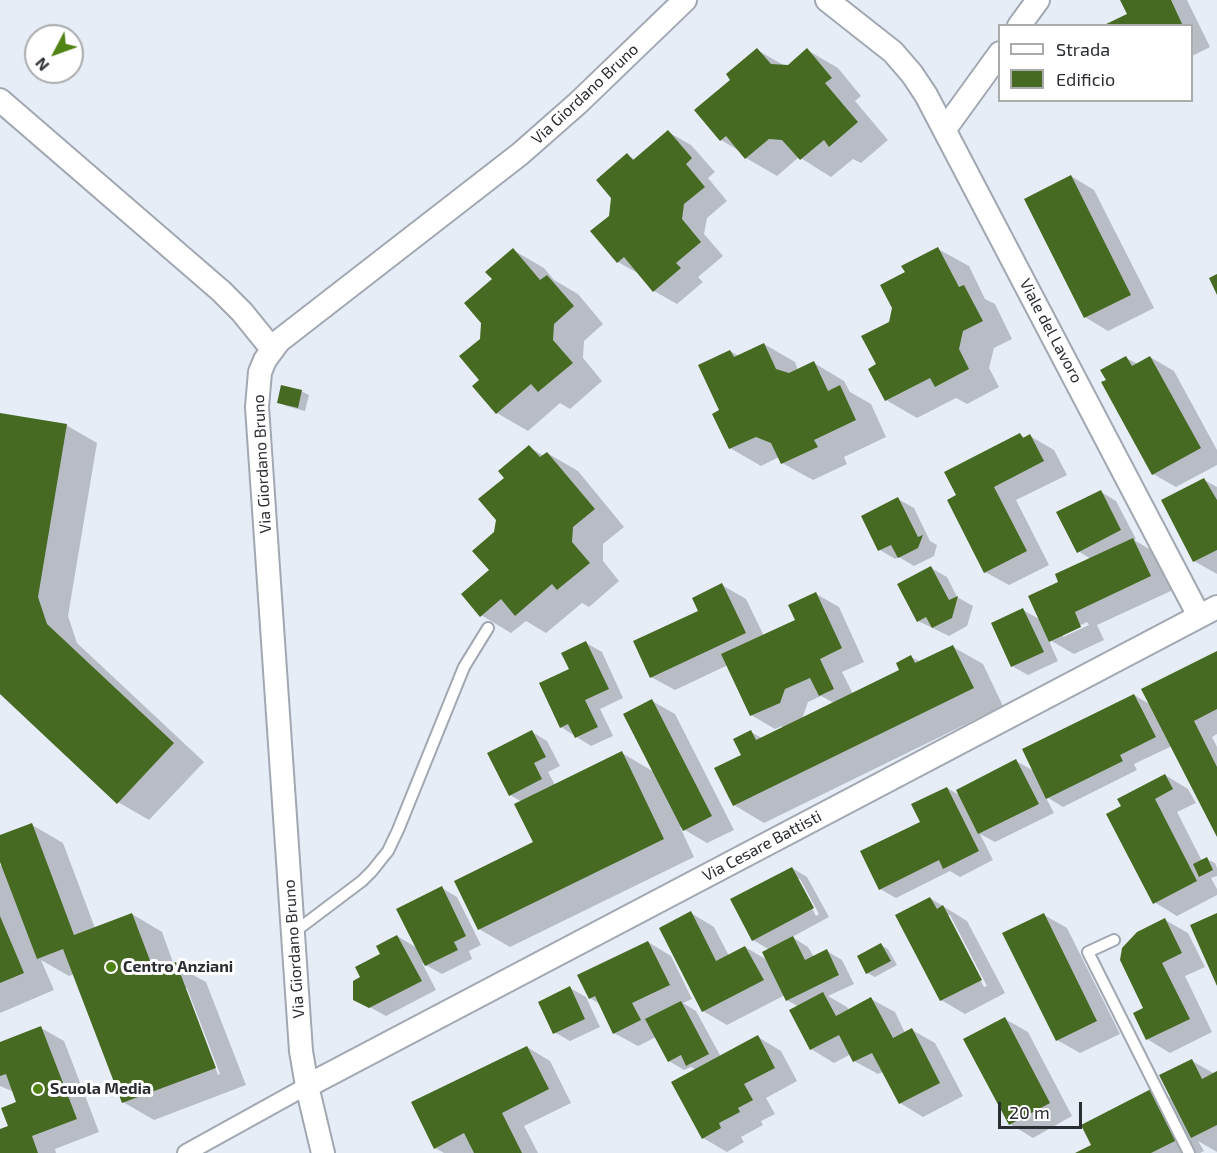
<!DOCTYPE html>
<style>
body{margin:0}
#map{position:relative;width:1217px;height:1153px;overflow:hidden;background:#e6edf7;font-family:"Exo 2",sans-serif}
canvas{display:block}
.legend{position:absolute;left:998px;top:24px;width:195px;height:78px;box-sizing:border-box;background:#fff;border:2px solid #aaabad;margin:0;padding:8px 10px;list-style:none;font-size:18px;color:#2a2d31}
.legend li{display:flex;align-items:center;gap:12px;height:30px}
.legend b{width:30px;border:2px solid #aaabad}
.north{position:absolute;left:24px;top:24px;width:60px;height:60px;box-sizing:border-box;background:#fff;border:2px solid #aaabad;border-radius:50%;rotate:229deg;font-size:16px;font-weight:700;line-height:24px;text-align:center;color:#2a2d31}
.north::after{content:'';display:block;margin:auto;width:21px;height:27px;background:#518315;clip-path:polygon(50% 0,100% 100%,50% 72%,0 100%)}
.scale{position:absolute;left:998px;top:1102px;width:84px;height:27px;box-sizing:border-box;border:3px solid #2a2d31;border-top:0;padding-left:8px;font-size:18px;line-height:21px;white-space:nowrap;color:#2a2d31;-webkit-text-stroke:4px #fff;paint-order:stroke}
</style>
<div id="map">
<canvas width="1217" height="1153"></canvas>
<ul class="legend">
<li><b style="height:8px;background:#fff"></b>Strada</li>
<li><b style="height:16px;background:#466a21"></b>Edificio</li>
</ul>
<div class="north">N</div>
<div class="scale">20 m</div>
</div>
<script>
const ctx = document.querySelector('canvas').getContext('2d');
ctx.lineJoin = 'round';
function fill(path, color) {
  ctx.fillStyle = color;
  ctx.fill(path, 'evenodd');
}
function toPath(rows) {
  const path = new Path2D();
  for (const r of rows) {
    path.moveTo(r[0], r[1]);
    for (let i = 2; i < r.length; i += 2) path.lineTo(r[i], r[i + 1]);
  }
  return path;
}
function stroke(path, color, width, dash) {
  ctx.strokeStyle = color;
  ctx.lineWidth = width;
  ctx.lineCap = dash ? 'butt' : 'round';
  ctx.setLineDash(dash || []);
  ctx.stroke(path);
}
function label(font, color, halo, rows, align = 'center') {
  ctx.font = font + ' "Exo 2",sans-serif';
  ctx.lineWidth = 6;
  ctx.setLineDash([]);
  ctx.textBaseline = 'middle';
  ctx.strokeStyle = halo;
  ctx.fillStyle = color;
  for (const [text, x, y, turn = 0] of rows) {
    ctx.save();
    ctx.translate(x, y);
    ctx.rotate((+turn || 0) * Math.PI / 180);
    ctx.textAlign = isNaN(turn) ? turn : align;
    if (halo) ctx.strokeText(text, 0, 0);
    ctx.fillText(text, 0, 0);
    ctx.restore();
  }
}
const shadow = toPath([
 [1122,0,1187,0,1210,47,1192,56,1192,26,1106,26,1129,14],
 [757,50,787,67,807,50,838,68,861,96,855,101,888,140,861,163,853,159,831,177,799,157,777,176,746,158,741,152,721,140,732,80],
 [668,132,691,145,715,172,708,178,727,201,707,218,704,234,723,256,698,277,703,282,677,304,654,291,641,275,618,262,610,216,627,155,636,160],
 [1071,176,1094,190,1154,308,1108,331,1085,317],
 [938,249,969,266,985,299,995,304,1012,339,994,348,989,368,999,387,967,404,956,398,917,418,886,400,870,370,878,365,907,273],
 [513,250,544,268,554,280,578,294,603,324,584,341,583,358,602,381,570,409,560,403,528,431,497,413,474,386,482,380,481,339,494,280],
 [764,344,795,362,798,370,814,363,844,381,850,392,871,404,886,437,844,457,847,464,813,480,782,463,779,457,761,466,730,448,721,411,730,351,739,356],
 [1150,357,1174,371,1217,450,1217,465,1176,487,1153,474,1126,358,1138,364],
 [301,391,309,395,305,411,286,406,279,402],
 [0,414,66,425,97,443,68,616,77,643,204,762,149,820,118,802,0,692],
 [1020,435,1026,438,1030,436,1054,450,1067,475,1016,500,1049,565,1009,585,985,572,958,496],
 [529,447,544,456,547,453,578,471,624,527,603,544,603,561,619,581,589,607,582,603,546,633,526,621,511,633,481,615,491,571,496,533,506,478],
 [1204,480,1217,487,1217,574,1194,561],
 [1101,492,1116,501,1136,539,1134,540,1156,553,1173,590,1097,625,1104,640,1074,654,1048,639,1058,661,1028,675,1012,666,1023,610,1041,620,1060,583,1091,559,1078,551],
 [1087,622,1089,625,1063,637,1063,634],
 [898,499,914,508,930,541,937,545,934,556,914,566,899,557,895,559,880,550],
 [931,568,947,577,957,597,973,606,967,626,949,636,918,621],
 [722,585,746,599,764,636,797,621,816,594,839,607,864,662,842,672,853,694,901,670,911,657,921,662,953,647,983,664,1003,706,764,823,734,805,743,756,751,732,762,738,783,728,782,726,775,729,751,715,728,665,675,690,651,677],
 [821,696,834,703,802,719,808,702],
 [586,643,602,652,623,698,600,709,613,736,591,746,561,727,571,670],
 [1217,652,1217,734,1212,737,1217,747,1217,834,1172,746,1134,764,1137,770,1063,807,1045,796,1054,813,995,842,980,834,993,860,960,877,950,871,896,898,880,889,922,822,947,788,961,796,1016,761,1034,771,1134,695,1151,705],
 [652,701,675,714,734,830,707,843,680,827,694,857,510,947,479,929,535,843,522,802,510,795,532,732,547,741,560,766,548,772,555,785,622,753,654,772],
 [1165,775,1188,789,1196,803,1177,812,1202,861,1207,859,1215,863,1217,868,1217,876,1211,878,1217,889,1217,895,1177,916,1154,902,1123,807],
 [32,825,63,843,95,928,132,914,162,932,174,965,206,982,246,1085,154,1120,123,1102,74,974,69,976,41,960,54,990,0,1013,0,865,3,867,0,858,0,837],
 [184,988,187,988,220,1074,218,1075],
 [792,868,807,877,829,917,792,937,808,947,814,957,827,951,842,960,854,984,828,996,847,1007,849,1011,871,999,895,1012,905,1033,912,1030,935,1043,963,1096,923,1117,900,1103,883,1072,878,1074,854,1061,851,1054,834,1063,811,1049,799,1007,787,1000,785,995,727,1025,703,1011,691,913,714,927,729,956,745,947,767,960,770,950,753,940],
 [797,879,800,879,819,914,816,916],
 [442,888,457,897,481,945,469,951,472,959,442,974,422,963,436,990,386,1016,355,999,362,978,397,936,417,948],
 [930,898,967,921,1005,993,965,1014,941,1000],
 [946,915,950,915,987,986,984,987],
 [1044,915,1067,928,1120,1034,1080,1053,1057,1040],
 [1165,920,1188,933,1205,967,1185,976,1212,1032,1170,1053,1147,1039,1145,1009],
 [648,942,671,956,692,999,683,1003,696,1011,721,1057,758,1037,781,1051,797,1081,766,1098,775,1114,761,1121,763,1125,741,1137,744,1142,727,1152,703,1138,697,1070,691,1067,684,1070,669,1061,656,1037,638,1046,614,1033,600,1004,590,998],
 [881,945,888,949,897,965,875,977,867,973],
 [570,988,586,997,600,1027,570,1041,554,1032],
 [1005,1019,1028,1032,1072,1116,1033,1138,1010,1124],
 [41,1028,64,1041,99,1132,55,1149,56,1153,0,1153,0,1131,10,1127,18,1102,14,1092,0,1086,0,1043],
 [527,1047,550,1061,571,1103,524,1126,538,1153,444,1153,435,1148],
 [1192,1061,1215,1074,1217,1073,1217,1152,1198,1141,1204,1151,1200,1153,1078,1153,1093,1145,1155,1089,1173,1099]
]);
const building = toPath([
 [1120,0,1171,0,1183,26,1102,26,1127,14],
 [757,48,771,64,788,65,807,48,832,78,825,83,858,122,829,147,824,140,800,160,782,140,769,139,745,159,726,136,720,141,694,110,730,80,726,74],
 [668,130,692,158,686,164,705,187,684,204,682,219,701,242,676,263,681,268,653,292,624,257,617,263,590,231,609,216,611,198,596,180,627,153,633,160],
 [1071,175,1131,295,1084,318,1024,199],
 [938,247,959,287,964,285,983,321,963,331,959,349,969,369,935,387,930,378,885,401,868,369,876,364,861,336,889,322,892,308,880,285,905,272,901,266],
 [513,248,540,280,547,275,574,306,554,324,553,340,573,363,538,392,531,384,496,414,472,386,479,380,459,356,480,339,481,323,464,303,492,279,485,272],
 [1217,274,1217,295,1209,278],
 [764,343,776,369,789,373,814,361,828,391,840,385,856,420,814,440,818,447,781,464,771,443,756,437,729,449,712,414,719,410,698,365,730,350,734,357],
 [1126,356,1132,366,1150,356,1201,448,1152,475,1101,382,1106,380,1100,370],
 [281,385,302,390,298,408,277,403],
 [0,413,67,424,38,597,47,624,174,743,117,804,0,694],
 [1020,433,1023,438,1030,434,1044,461,994,487,1027,551,984,573,947,500,956,495,944,472],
 [529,445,540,457,547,452,595,509,573,527,572,542,590,563,557,590,552,584,515,616,501,599,480,617,461,594,489,570,472,551,494,532,496,520,478,499,504,478,498,471],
 [1204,478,1217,500,1217,550,1193,562,1161,500],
 [1101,490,1121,530,1077,553,1056,512],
 [898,497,918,537,923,535,918,548,898,558,891,545,878,551,861,516],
 [1133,538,1151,576,1075,612,1081,627,1049,642,1028,596,1058,582,1055,574],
 [931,566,949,600,958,596,952,618,932,628,926,617,917,622,897,584],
 [722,583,746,633,650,678,633,641,698,611,692,598],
 [816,592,842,648,820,659,834,689,819,696,810,678,785,689,780,703,750,716,721,654,795,620,788,605],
 [1023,608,1044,652,1011,667,991,623],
 [586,641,609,689,585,700,598,727,575,738,568,724,560,728,539,683,569,669,561,653],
 [953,645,974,688,733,806,714,768,741,755,733,739,751,730,756,740,899,670,896,663,911,655,915,663],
 [1217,651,1217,709,1194,721,1217,767,1217,837,1141,689],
 [1134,694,1156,737,1120,755,1123,761,1046,799,1022,749],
 [652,699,712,816,683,831,623,714],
 [532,730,546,757,534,763,542,779,509,796,487,753],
 [622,751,664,839,478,930,454,881,533,842,514,804],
 [1016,759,1039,804,978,834,956,790],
 [1165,774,1173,789,1155,799,1197,881,1153,904,1106,814,1121,806,1117,799],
 [947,787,979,851,943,869,939,860,879,890,860,851,920,822,911,804],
 [32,823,74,935,132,913,154,971,176,962,216,1068,122,1103,63,949,37,959,0,862,0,835],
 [1207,857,1213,870,1199,877,1193,864],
 [792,867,814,908,752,941,730,899],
 [442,886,466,936,454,942,458,950,425,966,396,909],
 [930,897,937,909,943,905,982,980,940,1001,895,915],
 [691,911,716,961,745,946,764,980,702,1012,659,928],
 [1044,913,1097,1021,1056,1041,1002,933],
 [1217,913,1217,986,1190,925],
 [0,916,24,973,0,983],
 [1165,918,1182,953,1162,963,1190,1019,1146,1040,1133,1013,1143,1008,1120,960,1122,948,1137,932],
 [397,935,422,981,369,1008,353,1000,353,981,360,977,355,967,380,954,376,946],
 [793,936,805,960,827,949,839,975,786,1001,762,952],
 [648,941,670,985,632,1003,641,1020,613,1034,595,996,589,999,577,975],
 [881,943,891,961,866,974,857,956],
 [570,986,585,1019,553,1034,538,1002],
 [823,992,836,1016,871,997,893,1038,912,1028,940,1083,899,1104,872,1053,853,1062,839,1035,810,1050,789,1010],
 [681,1001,709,1054,686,1066,681,1055,668,1062,645,1019],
 [1005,1017,1050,1103,1009,1125,963,1039],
 [41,1026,77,1119,32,1136,38,1153,0,1153,0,1129,8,1126,1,1108,16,1102,6,1074,0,1076,0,1042],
 [758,1035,775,1068,744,1084,753,1100,738,1108,740,1112,719,1123,721,1128,702,1139,671,1082],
 [527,1046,549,1089,502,1113,522,1153,474,1153,464,1133,434,1149,411,1102],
 [1192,1059,1202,1079,1217,1071,1217,1125,1191,1138,1159,1075],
 [1155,1087,1181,1138,1151,1153,1075,1153,1091,1145,1081,1125]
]);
const service = toPath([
 [293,933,362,881,372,871,388,851,398,830,464,667,488,628],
 [1114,940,1088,952,1189,1153]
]);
const pedestrian = toPath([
 [186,1153,307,1086]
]);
const minor = toPath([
 [827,0,893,52,912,74,926,95,1199,616],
 [1019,26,1038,0],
 [0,100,221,291,242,312,272,349],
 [945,129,1000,53],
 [307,1086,1217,607],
 [323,1153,307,1086,301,1051,257,407,260,372,265,360,279,341,520,154,578,103,685,0]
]);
const markers = [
 [111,967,6,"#518315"],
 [38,1089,6,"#518315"]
];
const streetNames = [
 ["Via Giordano Bruno",585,94,-43],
 ["Viale del Lavoro",1051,331,62],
 ["Via Giordano Bruno",262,464,-93],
 ["Via Cesare Battisti",762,846,-28],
 ["Via Giordano Bruno",294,949,-94]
];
const poiNames = [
 ["Centro Anziani",123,967],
 ["Scuola Media",50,1089]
];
fill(shadow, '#0003');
fill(building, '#466a21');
stroke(service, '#a2a8b2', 14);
stroke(pedestrian, '#a2a8b2', 20);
stroke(minor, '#a2a8b2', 26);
stroke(service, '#fff', 10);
stroke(pedestrian, '#fff', 16);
stroke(minor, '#fff', 22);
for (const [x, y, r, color] of markers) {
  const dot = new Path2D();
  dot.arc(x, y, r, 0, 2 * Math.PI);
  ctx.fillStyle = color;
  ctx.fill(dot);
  stroke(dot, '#fff', 2);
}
label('16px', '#2a2d31', '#fff', streetNames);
label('bold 16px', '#2a2d31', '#fff', poiNames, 'left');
</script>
